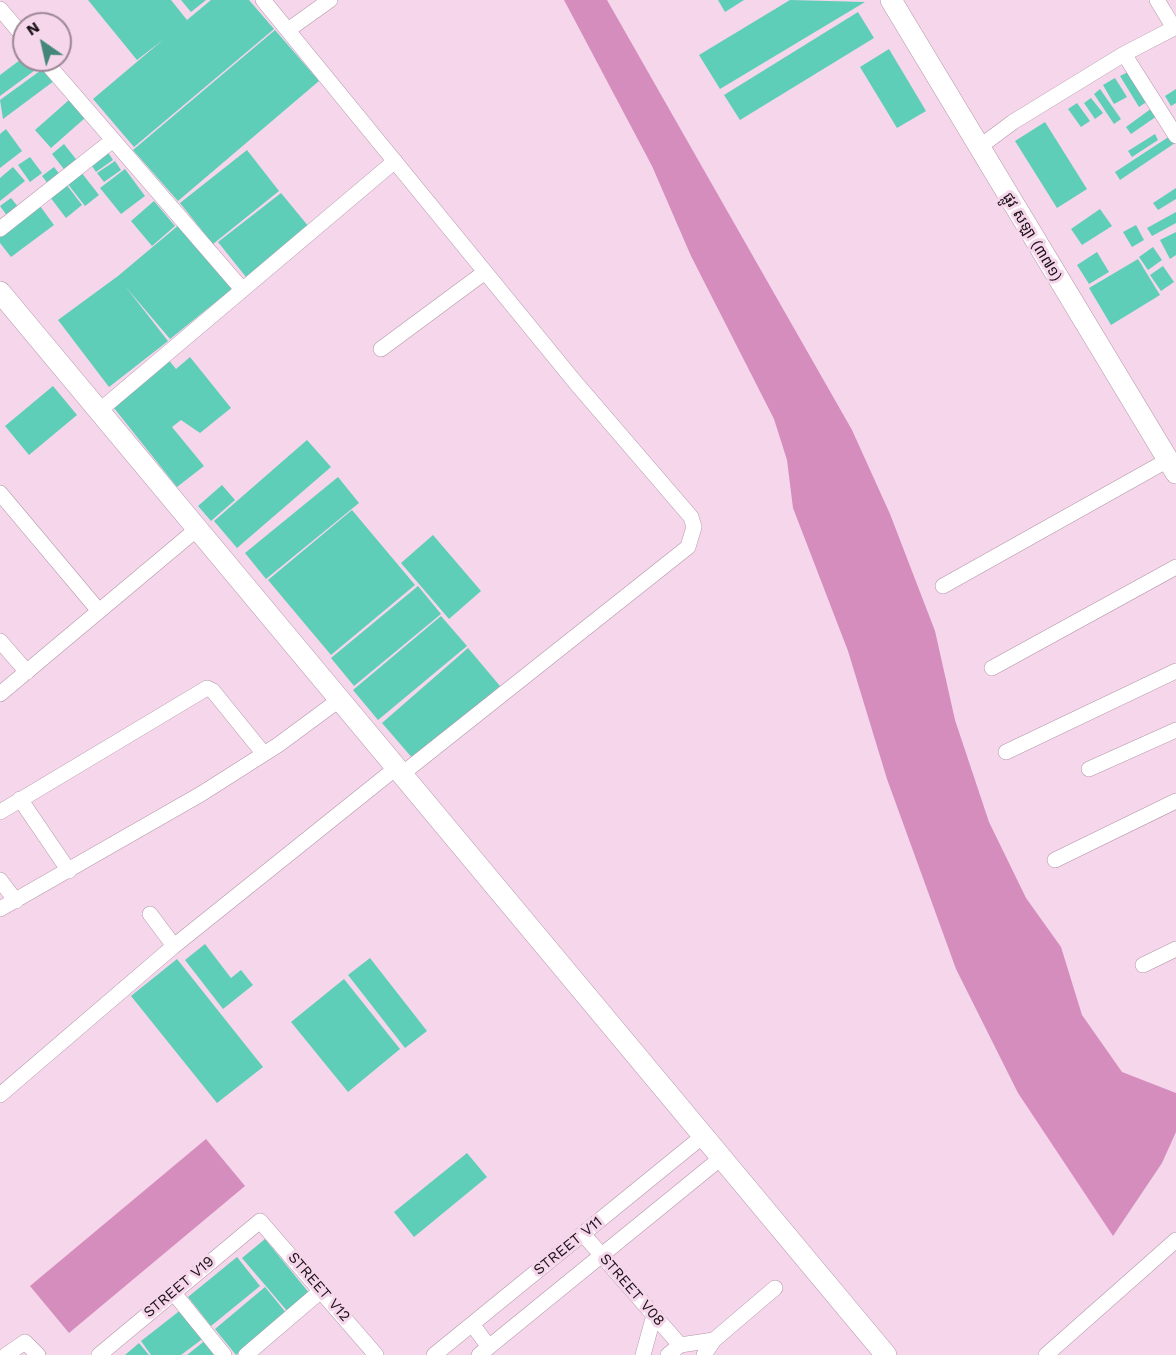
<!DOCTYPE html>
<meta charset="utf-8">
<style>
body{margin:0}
#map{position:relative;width:1176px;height:1355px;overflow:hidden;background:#f5d6ea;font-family:"Work Sans",sans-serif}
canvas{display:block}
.north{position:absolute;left:12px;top:12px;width:60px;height:60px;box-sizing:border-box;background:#f5d6ea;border:2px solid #9d8795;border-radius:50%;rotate:326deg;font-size:16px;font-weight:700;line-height:24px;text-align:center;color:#1a1016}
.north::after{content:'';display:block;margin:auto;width:21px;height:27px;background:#448779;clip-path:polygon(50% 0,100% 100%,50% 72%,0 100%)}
</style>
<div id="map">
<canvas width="1176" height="1355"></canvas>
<div class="north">N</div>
</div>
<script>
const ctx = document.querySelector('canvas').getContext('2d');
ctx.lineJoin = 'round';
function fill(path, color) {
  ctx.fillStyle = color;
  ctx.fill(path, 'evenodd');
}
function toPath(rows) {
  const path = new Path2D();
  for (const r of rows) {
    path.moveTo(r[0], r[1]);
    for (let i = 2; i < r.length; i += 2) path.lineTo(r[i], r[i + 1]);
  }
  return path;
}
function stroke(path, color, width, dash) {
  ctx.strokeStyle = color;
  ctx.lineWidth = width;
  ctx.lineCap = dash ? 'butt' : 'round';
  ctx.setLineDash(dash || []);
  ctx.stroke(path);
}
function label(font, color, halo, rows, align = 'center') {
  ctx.font = font + ' "Work Sans","Noto Sans Khmer",sans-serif';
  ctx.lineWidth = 6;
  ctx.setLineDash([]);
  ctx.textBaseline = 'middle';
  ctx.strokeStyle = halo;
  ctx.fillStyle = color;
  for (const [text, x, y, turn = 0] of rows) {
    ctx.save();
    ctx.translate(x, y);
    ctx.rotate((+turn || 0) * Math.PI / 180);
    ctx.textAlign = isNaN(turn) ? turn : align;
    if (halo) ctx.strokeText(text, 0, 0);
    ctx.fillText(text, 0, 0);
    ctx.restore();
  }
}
const water = toPath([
 [564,0,607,0,852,430,890,514,935,631,955,720,989,822,1026,898,1061,947,1082,1015,1122,1072,1176,1093,1176,1132,1162,1163,1113,1236,1018,1093,956,969,887,779,848,651,793,508,787,460,774,419,691,256,652,166],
 [206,1139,245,1186,69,1333,30,1286]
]);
const building = toPath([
 [88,0,171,0,187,20,211,0,249,0,274,29,134,147,93,99,164,39,137,60],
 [181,0,206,0,191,12],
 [718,0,744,0,725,12],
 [790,0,865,2,720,89,699,55],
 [858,12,874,38,740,120,724,95],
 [275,30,319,81,178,201,133,150],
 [889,49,926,111,897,128,860,67],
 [24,57,24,60,33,60,38,68,0,96,0,75],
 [44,68,54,81,3,119,0,100],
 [1130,71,1148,101,1139,107,1120,76],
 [1115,78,1127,97,1114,104,1103,85],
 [1100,89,1121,119,1114,124,1094,94],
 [1176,89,1176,103,1171,106,1165,96],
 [1091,98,1103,113,1095,119,1084,103],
 [69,100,85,118,51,148,35,130],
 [1077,103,1090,121,1081,127,1068,109],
 [1152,108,1157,116,1131,134,1126,127],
 [1045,122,1087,189,1057,208,1015,141],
 [6,129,22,151,0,168,0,134],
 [1155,134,1158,140,1132,157,1128,151],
 [1170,136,1175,143,1120,180,1115,172],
 [64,144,79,163,67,173,52,154],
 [247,150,279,191,213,244,180,203],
 [107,151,113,160,96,172,90,163],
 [30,157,42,173,30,182,18,165],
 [115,161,121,170,104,182,97,173],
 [13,167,25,181,0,201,0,178],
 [54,167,61,176,49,185,42,176],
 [125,169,145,196,121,214,100,188],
 [81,172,99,195,85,206,67,183],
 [66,184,82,205,66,218,50,197],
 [1176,188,1176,199,1158,210,1153,203],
 [281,193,309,227,246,277,218,242],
 [11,198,19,208,8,217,0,206],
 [154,201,175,226,152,246,131,221],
 [40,206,54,225,11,257,0,243,0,237],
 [1100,209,1112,226,1082,245,1071,229],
 [1176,212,1176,223,1152,236,1147,228],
 [180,224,233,288,170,339,125,286,168,341,109,387,58,320,118,276],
 [1136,225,1144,240,1132,247,1123,232],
 [1176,232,1176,255,1170,259,1160,240],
 [1153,247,1162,260,1148,270,1139,257],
 [1097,252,1109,272,1089,284,1077,265],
 [1138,259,1160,295,1111,325,1089,288],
 [1163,266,1174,282,1161,291,1150,275],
 [190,357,231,408,200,433,181,420,172,427,204,466,177,487,110,403,167,358,176,369],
 [53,386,77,415,29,455,5,426],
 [307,440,331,467,237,548,214,521],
 [338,477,359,503,266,579,245,553],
 [222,485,235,500,211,521,198,506],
 [352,510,415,585,331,655,268,580],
 [433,535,481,591,449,619,401,563],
 [418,586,441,614,354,686,331,658],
 [441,616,467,646,378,720,353,690],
 [468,648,500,686,414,760,382,723],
 [205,944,231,978,241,970,253,985,223,1009,185,960],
 [370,958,427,1031,405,1048,348,975],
 [177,959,263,1067,217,1103,131,996],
 [344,979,400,1049,348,1092,291,1022],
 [467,1153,487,1177,414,1237,394,1212],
 [265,1239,310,1294,288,1312,242,1258],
 [237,1257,260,1286,211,1326,188,1297],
 [265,1287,287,1314,236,1355,215,1329],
 [182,1309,205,1337,181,1355,151,1355,141,1341],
 [207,1339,221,1355,187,1355],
 [139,1343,149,1355,125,1355]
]);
const street = toPath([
 [263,0,575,382,691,517,694,527,688,547,402,774],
 [1157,0,1174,28],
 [0,9,24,37],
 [288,30,330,0],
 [1124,54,1176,136],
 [44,60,241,288],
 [978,148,1013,122,1124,54,1176,27],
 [0,229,113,140],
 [381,349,485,272],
 [99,411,395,161],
 [0,493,99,611],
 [943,586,1168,460],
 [0,641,27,672],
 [992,668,1176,567],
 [0,694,197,529],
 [1006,752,1176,671],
 [1089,769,1176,730],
 [20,799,69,871],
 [0,812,207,688,213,691,264,754],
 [1055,860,1176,801],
 [0,880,16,901],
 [0,909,201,794,278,745,339,700],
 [150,914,174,946],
 [1143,965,1176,949],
 [0,1095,174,946,396,768],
 [583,1234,680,1345],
 [173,1292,224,1355],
 [472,1324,489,1347],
 [6,1355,25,1342,38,1355],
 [99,1355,260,1221,376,1355],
 [246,1355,322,1290],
 [434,1355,703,1136],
 [479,1355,721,1158],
 [643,1355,654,1315],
 [668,1355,680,1345,714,1340],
 [704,1355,714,1340,775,1288],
 [1046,1355,1176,1240]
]);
const secondary = toPath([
 [891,0,1176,473],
 [0,292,886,1355]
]);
const streetNames = [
 ["ផ្លូវ សឡា (៣៧១)",1032,237,59],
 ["STREET V11",568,1246,-39],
 ["STREET V19",179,1287,-40],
 ["STREET V12",319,1287,49],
 ["STREET V08",632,1290,49]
];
fill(water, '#d58dbe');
fill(building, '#5fceb9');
stroke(street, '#b396a9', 16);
stroke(secondary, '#b396a9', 22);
stroke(street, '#fff', 15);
stroke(secondary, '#fff', 21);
label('15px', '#1a1016', '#f5d6ea', streetNames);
</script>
